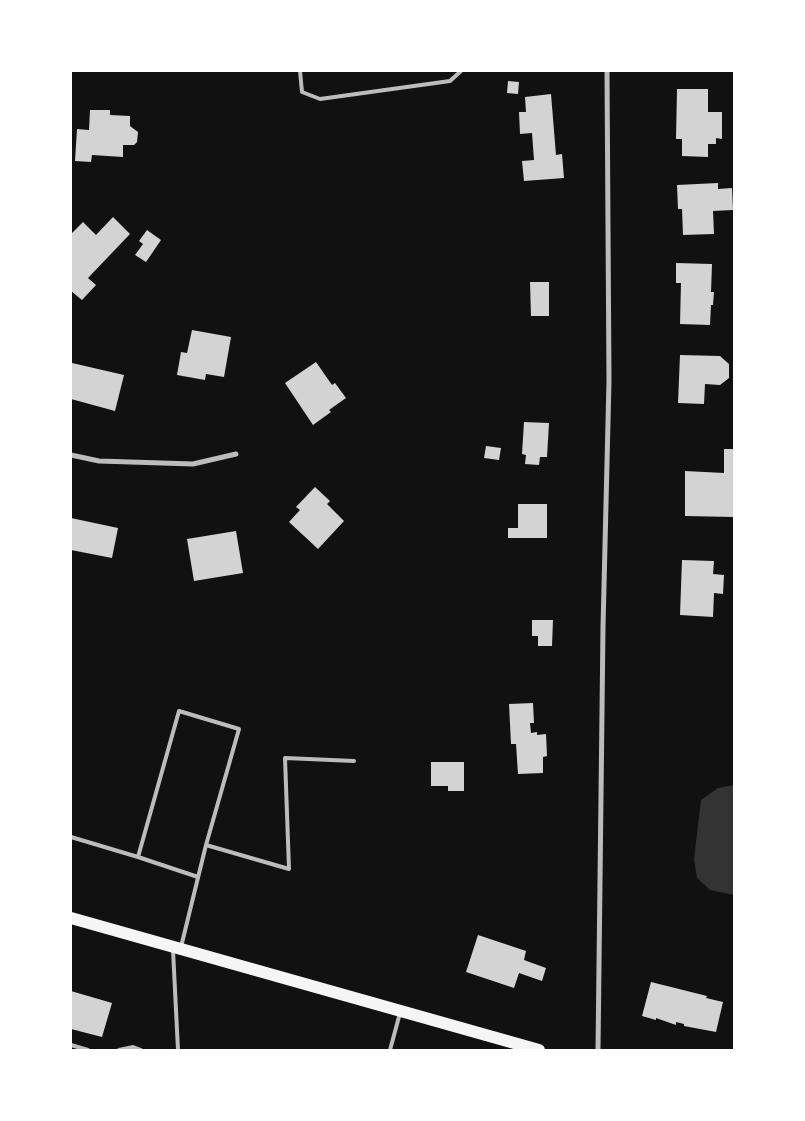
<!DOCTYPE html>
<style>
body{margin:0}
#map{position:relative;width:805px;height:1121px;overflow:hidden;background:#111;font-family:Barlow,sans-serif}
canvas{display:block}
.frame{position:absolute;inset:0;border:72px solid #fff;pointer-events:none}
</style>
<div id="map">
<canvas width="805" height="1121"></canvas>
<div class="frame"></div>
</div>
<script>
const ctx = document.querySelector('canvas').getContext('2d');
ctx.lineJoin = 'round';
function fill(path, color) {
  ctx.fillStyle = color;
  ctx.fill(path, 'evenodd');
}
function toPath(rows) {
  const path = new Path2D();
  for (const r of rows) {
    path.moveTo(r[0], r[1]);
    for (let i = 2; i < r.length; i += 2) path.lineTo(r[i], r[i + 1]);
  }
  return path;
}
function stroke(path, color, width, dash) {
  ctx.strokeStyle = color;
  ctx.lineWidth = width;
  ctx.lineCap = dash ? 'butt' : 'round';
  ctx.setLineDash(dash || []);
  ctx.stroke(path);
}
const water = toPath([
 [734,785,734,895,710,890,697,878,694,859,701,800,718,788]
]);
const building = toPath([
 [508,81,519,82,518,94,507,93],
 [677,89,708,89,708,112,722,112,722,139,716,138,716,144,708,144,708,157,682,156,682,139,676,139],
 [551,94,556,155,562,154,564,178,524,181,522,161,534,160,532,133,520,134,519,112,526,112,525,97],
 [90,110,110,110,110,115,130,116,130,126,138,132,137,142,134,145,123,145,123,157,92,155,91,162,75,161,77,129,89,130],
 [718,183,718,189,732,188,733,210,713,211,714,234,683,235,682,209,678,209,677,185],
 [113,217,130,234,88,278,96,285,82,300,71,291,71,234,83,222,96,235],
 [147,230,161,240,146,262,135,255,143,244,139,241],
 [676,263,712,264,711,292,714,292,713,305,711,305,710,325,680,324,681,283,676,283],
 [530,282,549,282,549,316,531,316],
 [192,330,231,337,224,377,206,374,205,380,177,375,181,352,187,353],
 [680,355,720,356,729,364,729,378,720,385,705,384,704,404,678,403],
 [316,362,332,385,335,383,346,398,329,410,331,412,313,425,285,383],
 [72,363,124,375,115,411,71,399],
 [524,422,549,423,547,457,540,457,539,465,525,464,526,455,522,454],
 [486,446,501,448,499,460,484,458],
 [724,449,734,449,734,517,685,516,685,471,724,473],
 [315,487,330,501,327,504,344,521,318,549,289,522,300,510,296,507],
 [518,504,547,504,547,538,508,538,508,528,518,528],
 [71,518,118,528,112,558,71,550],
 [236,531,243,573,194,581,187,539],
 [682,560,714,561,713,574,724,575,723,594,714,593,713,617,680,615],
 [532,620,553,620,552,646,538,646,538,636,532,636],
 [533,703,534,723,530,723,531,733,537,732,537,735,546,734,547,756,543,757,543,773,518,774,516,744,511,744,509,704],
 [431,762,464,762,464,791,448,791,448,786,431,786],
 [478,935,526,951,524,960,546,968,542,981,519,973,514,988,466,972],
 [651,982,707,996,706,998,723,1002,716,1032,684,1026,684,1024,676,1022,676,1025,656,1018,656,1020,642,1016],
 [71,991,112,1003,102,1037,71,1029]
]);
const service = toPath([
 [300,71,302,92,320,99,450,81,461,71],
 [71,837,138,857,179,711,239,729,206,845,181,947],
 [206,845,289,869,285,758,354,761],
 [138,857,198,877],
 [173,950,178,1050],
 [71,1045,88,1050],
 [119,1050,133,1047,141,1050],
 [390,1050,400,1013]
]);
const minor = toPath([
 [71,455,99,461,193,464,236,454],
 [598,1050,603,627,609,381,607,71]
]);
const primary = toPath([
 [71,918,539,1050]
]);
fill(water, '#333');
fill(building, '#d3d3d3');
stroke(service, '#bcbcbc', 4);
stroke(minor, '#bcbcbc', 5);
stroke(primary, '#f5f5f5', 12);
</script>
